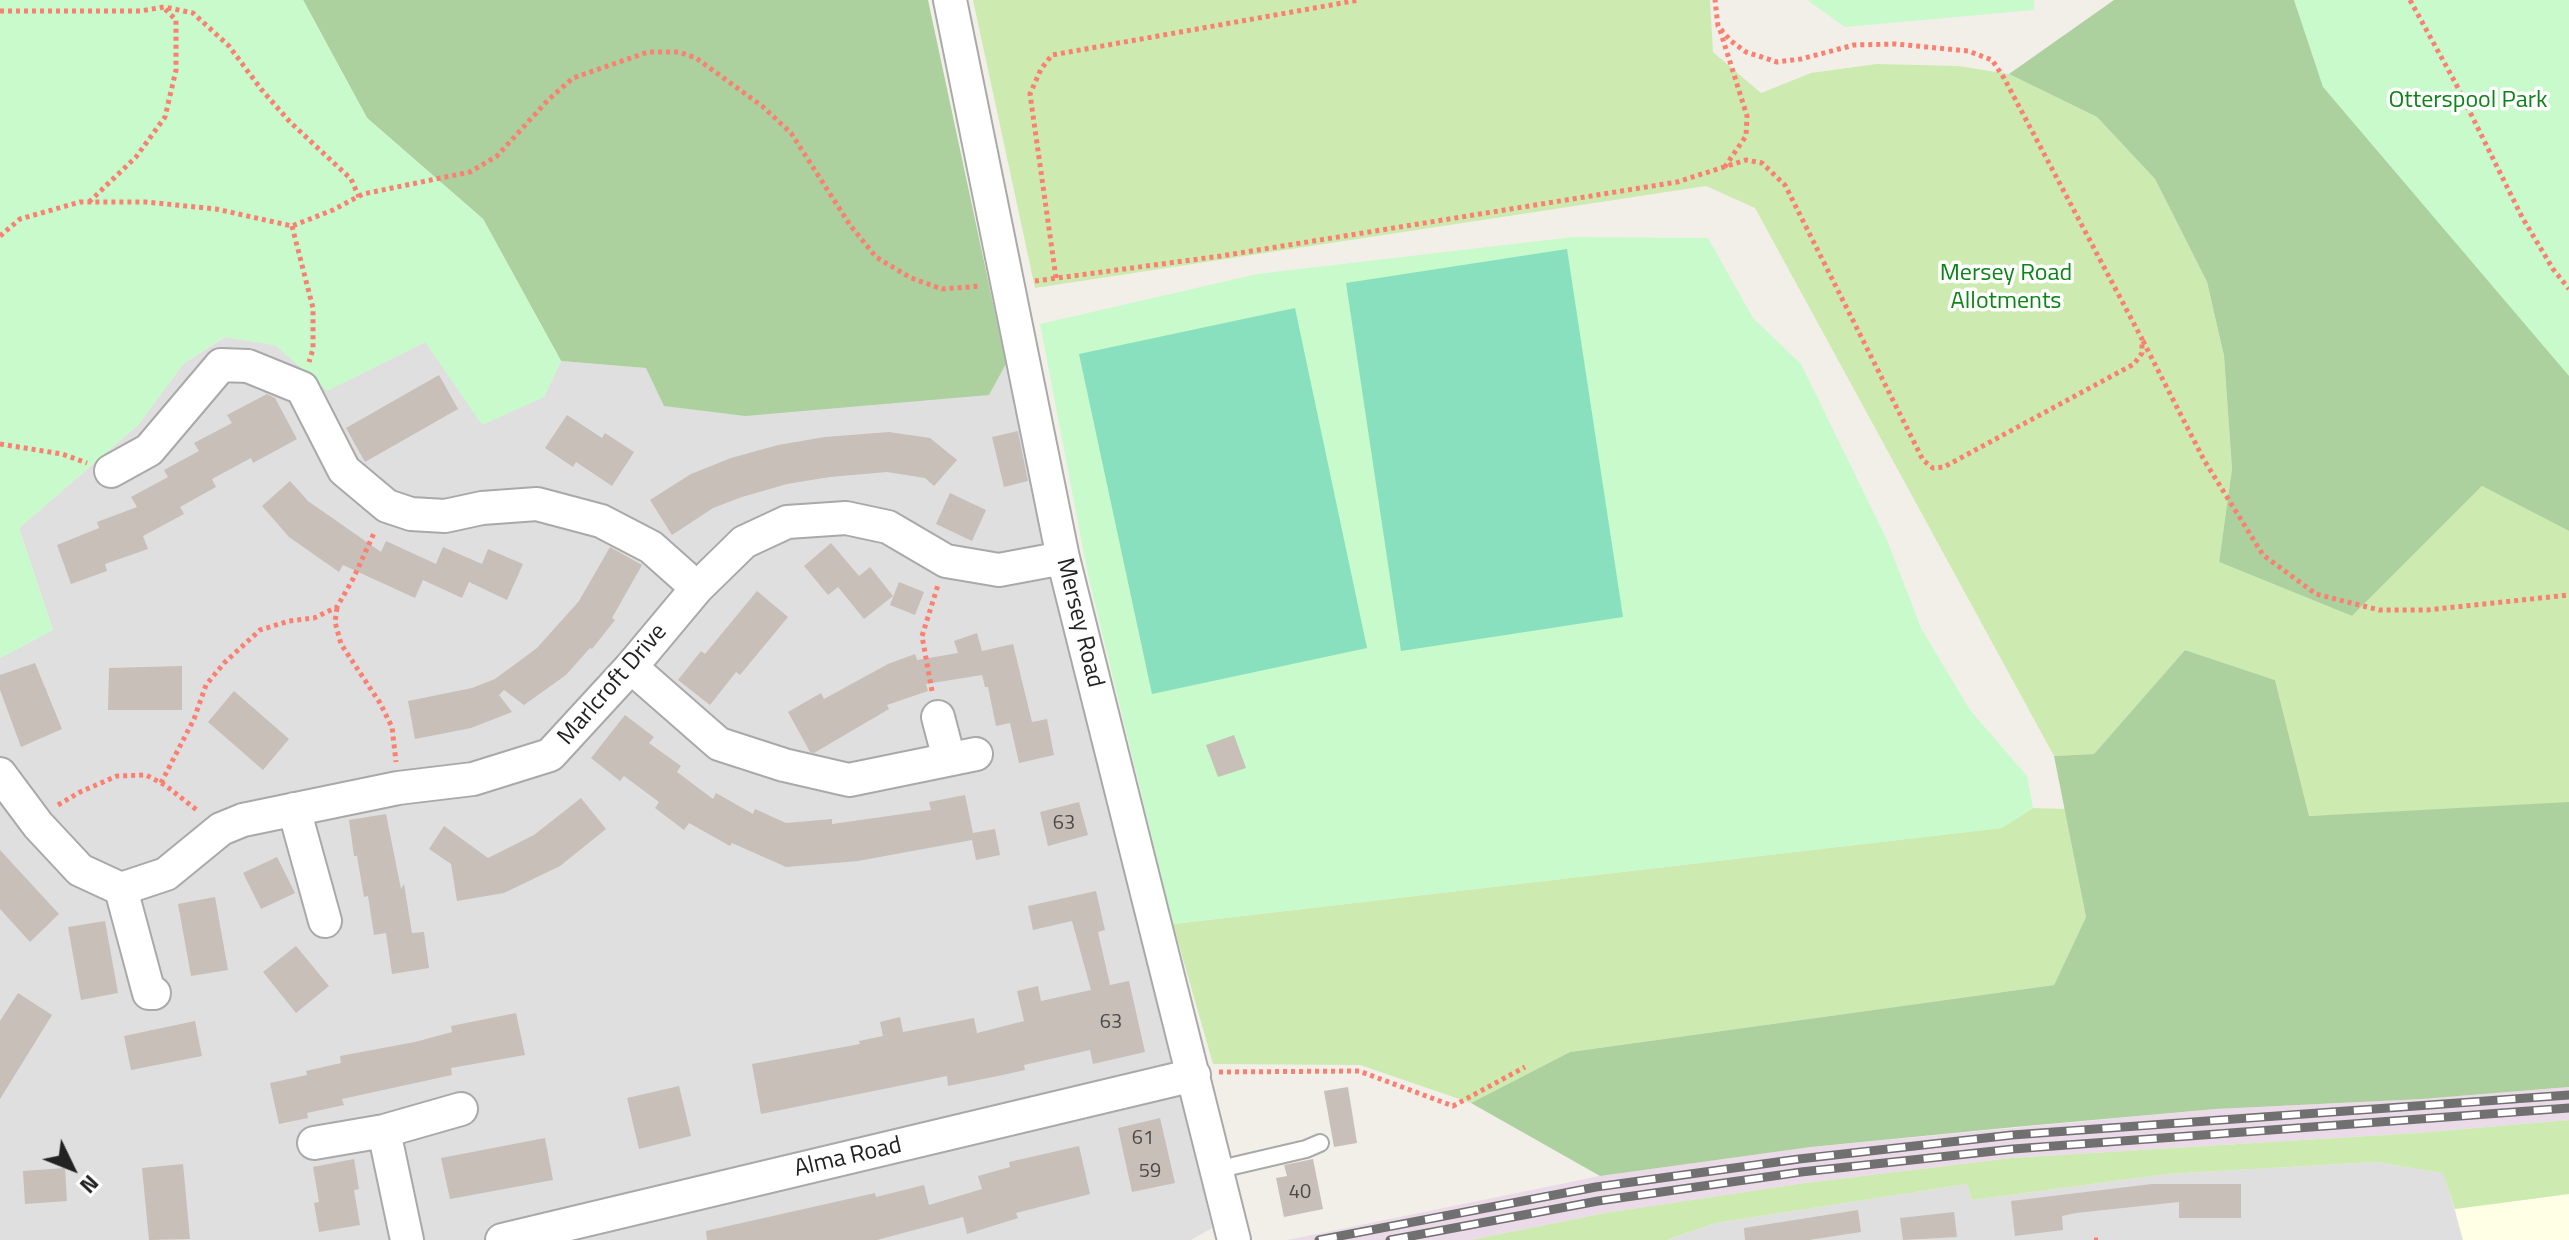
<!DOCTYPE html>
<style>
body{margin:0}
#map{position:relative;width:2569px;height:1240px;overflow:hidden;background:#f2efe9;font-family:"Titillium Web",sans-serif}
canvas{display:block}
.north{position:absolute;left:32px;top:1128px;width:80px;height:80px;-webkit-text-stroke:6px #fff;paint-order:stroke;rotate:133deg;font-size:22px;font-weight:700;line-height:32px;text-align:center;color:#222}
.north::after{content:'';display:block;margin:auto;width:28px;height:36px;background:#222;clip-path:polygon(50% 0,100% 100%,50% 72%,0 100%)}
</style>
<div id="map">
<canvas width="2569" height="1240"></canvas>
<div class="north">N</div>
</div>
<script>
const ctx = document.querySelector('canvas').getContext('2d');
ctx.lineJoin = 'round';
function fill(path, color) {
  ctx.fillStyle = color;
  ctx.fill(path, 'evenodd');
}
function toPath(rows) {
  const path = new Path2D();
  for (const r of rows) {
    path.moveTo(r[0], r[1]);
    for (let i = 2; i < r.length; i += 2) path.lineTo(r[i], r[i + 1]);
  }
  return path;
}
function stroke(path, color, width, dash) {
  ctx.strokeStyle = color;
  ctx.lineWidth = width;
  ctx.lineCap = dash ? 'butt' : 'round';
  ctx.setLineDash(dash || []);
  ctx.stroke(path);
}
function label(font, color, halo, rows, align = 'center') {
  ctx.font = font + ' "Titillium Web",sans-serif';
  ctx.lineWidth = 7;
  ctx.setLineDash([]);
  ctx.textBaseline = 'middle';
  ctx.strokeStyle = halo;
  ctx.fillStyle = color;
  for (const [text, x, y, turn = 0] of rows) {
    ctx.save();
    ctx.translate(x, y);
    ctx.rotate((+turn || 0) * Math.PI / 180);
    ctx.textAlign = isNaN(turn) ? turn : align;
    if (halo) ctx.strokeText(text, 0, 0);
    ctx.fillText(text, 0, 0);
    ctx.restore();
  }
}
const residential = toPath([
 [225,337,275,345,328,390,425,342,544,397,561,361,989,395,1006,364,1036,479,1212,1228,1191,1240,0,1240,0,658,53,630,19,528,138,425,183,364],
 [2375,1162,2444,1173,2463,1240,1666,1240,1716,1223,1967,1184,1972,1200,2167,1174]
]);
const industrial = toPath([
 [2569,1087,2569,1120,2417,1133,2011,1158,1805,1183,1605,1213,1470,1240,1287,1240,1600,1176,1811,1147,2216,1109,2422,1099]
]);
const education = toPath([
 [2569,1194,2569,1240,2463,1240,2455,1209]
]);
const grass = toPath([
 [973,0,1710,0,1713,52,1761,93,1811,73,1877,64,1958,66,2009,74,2097,117,2155,179,2207,282,2224,356,2232,469,2219,562,2352,616,2482,486,2569,531,2569,803,2309,816,2275,680,2185,650,2094,754,2054,756,1755,208,1706,186,1035,288],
 [2033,808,2065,809,2086,917,2054,985,1570,1052,1471,1103,1360,1065,1213,1064,1173,924,2001,828],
 [2569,1120,2569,1194,2455,1209,2443,1173,2375,1162,2167,1174,1972,1200,1967,1184,1716,1223,1666,1240,1470,1240,1605,1213,1805,1183,2011,1158,2417,1133]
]);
const forest = toPath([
 [303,0,928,0,1006,364,989,395,745,416,664,406,646,368,561,361,483,219,367,118],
 [2114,0,2467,0,2569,99,2569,531,2482,486,2352,616,2219,562,2232,469,2224,356,2207,282,2155,179,2097,117,2009,74],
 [2185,650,2275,680,2309,816,2569,802,2569,1087,2422,1099,2216,1109,2015,1127,1811,1147,1600,1176,1471,1103,1570,1052,2054,985,2086,917,2054,756,2094,754]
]);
const park = toPath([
 [0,0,303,0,367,118,483,219,561,361,544,397,482,425,425,342,327,391,275,345,224,337,183,364,138,425,19,528,53,630,0,658],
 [1807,0,2034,0,2034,10,1845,27],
 [2294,0,2569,0,2569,376,2323,87],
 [1573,237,1708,238,1753,318,1801,364,1887,540,1921,628,1970,710,2027,776,2033,808,2002,828,1173,924,1088,575,1040,324,1257,274]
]);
const pitch = toPath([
 [1567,249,1623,617,1401,651,1346,283],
 [1295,308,1367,648,1152,694,1079,354]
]);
const building = toPath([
 [439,375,458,409,365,462,346,428],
 [267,394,275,398,297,439,253,463,251,458,212,479,216,487,180,507,184,514,143,536,148,549,105,564,107,571,71,584,57,545,99,528,97,522,137,507,131,497,168,477,164,470,199,451,194,443,232,423,227,415],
 [567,415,602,438,605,433,634,452,612,486,576,462,573,467,545,448],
 [1018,431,1028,481,1004,487,992,437],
 [889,432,930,438,957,460,934,486,925,478,887,472,830,477,787,484,742,497,713,508,672,535,650,500,691,474,731,458,778,445,825,437],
 [290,481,308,501,381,552,386,541,436,564,443,547,482,564,488,549,523,564,507,600,469,582,462,598,423,580,415,598,343,565,339,572,289,537,262,506],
 [950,493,986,510,972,541,936,524],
 [831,543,859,576,870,567,893,596,864,619,838,587,828,595,804,566],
 [610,547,642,565,612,618,615,620,592,649,590,648,566,675,524,705,504,690,499,695,512,712,471,728,415,739,408,701,472,688,495,679,537,648,579,601],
 [899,582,924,592,915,615,890,605],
 [757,591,788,617,740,675,736,672,710,705,678,680,701,651,705,654],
 [977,633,982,651,1013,644,1032,722,1047,719,1054,755,1019,763,1010,723,996,726,988,687,985,687,982,675,926,684,928,691,887,705,889,709,814,753,810,752,788,712,821,693,824,699,888,664,915,654,917,660,958,653,954,641],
 [35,663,62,729,21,747,0,690,0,675],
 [182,666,182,710,108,710,109,668],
 [234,691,289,739,263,770,208,722],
 [625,715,654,737,649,743,681,766,677,772,713,799,716,793,753,814,755,809,786,823,832,819,832,824,931,810,929,802,965,795,973,833,995,829,1000,855,976,860,972,840,858,861,786,867,732,843,730,846,689,823,684,830,655,808,659,802,624,776,620,781,591,758],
 [1234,735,1246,768,1218,777,1206,745],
 [581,798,606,829,560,866,504,893,457,901,451,864,429,849,444,826,488,858,534,835],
 [1079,802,1088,835,1048,846,1040,812],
 [386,814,401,889,404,884,412,933,424,932,429,968,392,974,386,933,374,935,368,896,364,897,357,856,354,856,349,820],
 [0,850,59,914,30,942,0,909],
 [277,857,295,893,261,909,243,873],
 [1096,891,1105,930,1098,932,1110,985,1129,981,1145,1052,1093,1064,1090,1050,1024,1065,1025,1070,998,1076,948,1086,947,1076,761,1114,752,1064,860,1044,859,1041,883,1036,880,1022,900,1017,903,1032,974,1018,977,1033,1024,1021,1017,991,1038,986,1041,1001,1091,990,1072,921,1033,930,1028,906],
 [215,897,228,970,191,976,178,904],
 [105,921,118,993,81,1000,68,927],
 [296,946,329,986,296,1013,263,972],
 [18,993,52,1015,0,1099,0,1021],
 [516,1013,525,1055,451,1068,452,1075,342,1099,344,1105,307,1113,308,1118,279,1124,270,1083,307,1075,306,1071,341,1063,340,1056,415,1042,452,1032,451,1026],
 [195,1021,202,1056,131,1070,124,1036],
 [679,1086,691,1136,639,1149,627,1098],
 [1348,1087,1357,1143,1334,1147,1324,1091],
 [1160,1118,1175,1183,1132,1192,1118,1128],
 [545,1138,553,1180,450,1199,441,1158],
 [1079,1146,1090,1194,1016,1213,1018,1218,967,1234,963,1217,877,1240,707,1240,706,1231,875,1193,876,1197,924,1185,929,1205,982,1189,978,1176,1010,1167,1009,1162],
 [354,1159,359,1189,354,1190,360,1225,319,1232,314,1203,319,1202,313,1167],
 [1313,1159,1323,1209,1284,1217,1276,1178,1287,1176,1284,1165],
 [183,1164,190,1239,149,1240,142,1168],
 [65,1168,67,1201,25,1204,23,1171],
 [2152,1184,2241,1184,2241,1218,2179,1218,2179,1202,2076,1213,2062,1216,2063,1230,2015,1236,2011,1201],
 [1858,1210,1861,1232,1809,1240,1745,1240,1744,1228],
 [1954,1212,1957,1237,1903,1240,1900,1218]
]);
const path = toPath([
 [2410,0,2456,84,2522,217,2553,269,2569,289],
 [0,11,140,11,164,7,193,13,229,46,261,89,290,122,351,179,359,197],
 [1720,30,1747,116,1746,136,1724,168],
 [89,202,136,157,165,117,176,70,176,20,164,8],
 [292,226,313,308,313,349,309,362],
 [0,236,20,219,80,202,146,202,216,209,292,226,333,210,363,194,470,172,497,156,549,99,573,78,648,52,679,52,696,58,762,106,791,133,850,225,876,257,911,278,942,289,981,286],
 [1056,278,1030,94,1041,69,1052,55,1359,0],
 [1035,281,1221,256,1677,182,1746,160,1762,163,1785,185,1923,460,1933,468,1944,467,2134,364,2142,353,2142,339,2004,78,1992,60,1968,51,1896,44,1854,45,1801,59,1777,62,1746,52,1731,41,1718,26,1715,0],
 [2143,341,2204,460,2263,555,2316,594,2379,610,2427,610,2569,595],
 [0,444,62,454,87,463],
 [337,608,335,622,341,644,380,703,392,727,396,762],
 [932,691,922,636,938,585],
 [161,783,194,719,206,685,224,663,260,630,289,621,314,618,337,607,353,579,375,531],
 [58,805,80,792,117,776,146,775,165,785,198,811],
 [1219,1072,1359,1071,1453,1106,1525,1067],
 [2094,1240,2098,1240]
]);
const lane = toPath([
 [1216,1170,1306,1149,1320,1143]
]);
const street = toPath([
 [950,0,1063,558,1234,1240],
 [111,471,149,450,221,365,248,366,302,388,344,470,387,506,411,514,445,516,482,508,537,504,601,521,651,547,697,588],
 [631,667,719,744,784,765,849,780,976,754],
 [938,717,949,759],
 [0,774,38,825,80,870,121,889,166,874,221,829,243,820,398,788,473,779,550,755,631,667,697,588,744,542,787,522,846,518,888,527,946,561,999,570,1063,558],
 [294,809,325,921],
 [121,889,149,993,154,993],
 [384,1131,407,1240],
 [314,1143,384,1131,461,1109],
 [502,1240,1194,1075]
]);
const rail = toPath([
 [1319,1240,1596,1187,1799,1159,2012,1135,2569,1095],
 [1390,1240,1598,1201,1801,1172,2013,1149,2569,1108]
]);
const numberNames = [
 ["63",1064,824],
 ["63",1111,1023],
 ["61",1143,1139],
 ["59",1150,1172],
 ["40",1300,1193]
];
const parkNames = [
 ["Otterspool Park",2468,101],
 ["Mersey Road",2006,274],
 ["Allotments",2006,302]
];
const streetNames = [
 ["Mersey Road",1079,623,76],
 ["Marlcroft Drive",613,685,-49],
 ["Alma Road",848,1158,-13]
];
fill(residential, '#e0dfdf');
fill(industrial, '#ebdbe8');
fill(education, '#ffffe5');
fill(grass, '#cdebb0');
fill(forest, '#add19e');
fill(park, '#c8facc');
fill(pitch, '#88e0be');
fill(building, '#c7bfb8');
stroke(lane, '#a9a9a9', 20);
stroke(street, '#a9a9a9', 36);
stroke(path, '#fa8072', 5, [4, 4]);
stroke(lane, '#fff', 16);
stroke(street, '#fff', 32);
stroke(rail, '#707070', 9);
stroke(rail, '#fff', 6, [18]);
label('20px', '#4b4948', null, numberNames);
label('24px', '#0c8416', '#fff', parkNames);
label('24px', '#222', '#fff', streetNames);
</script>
